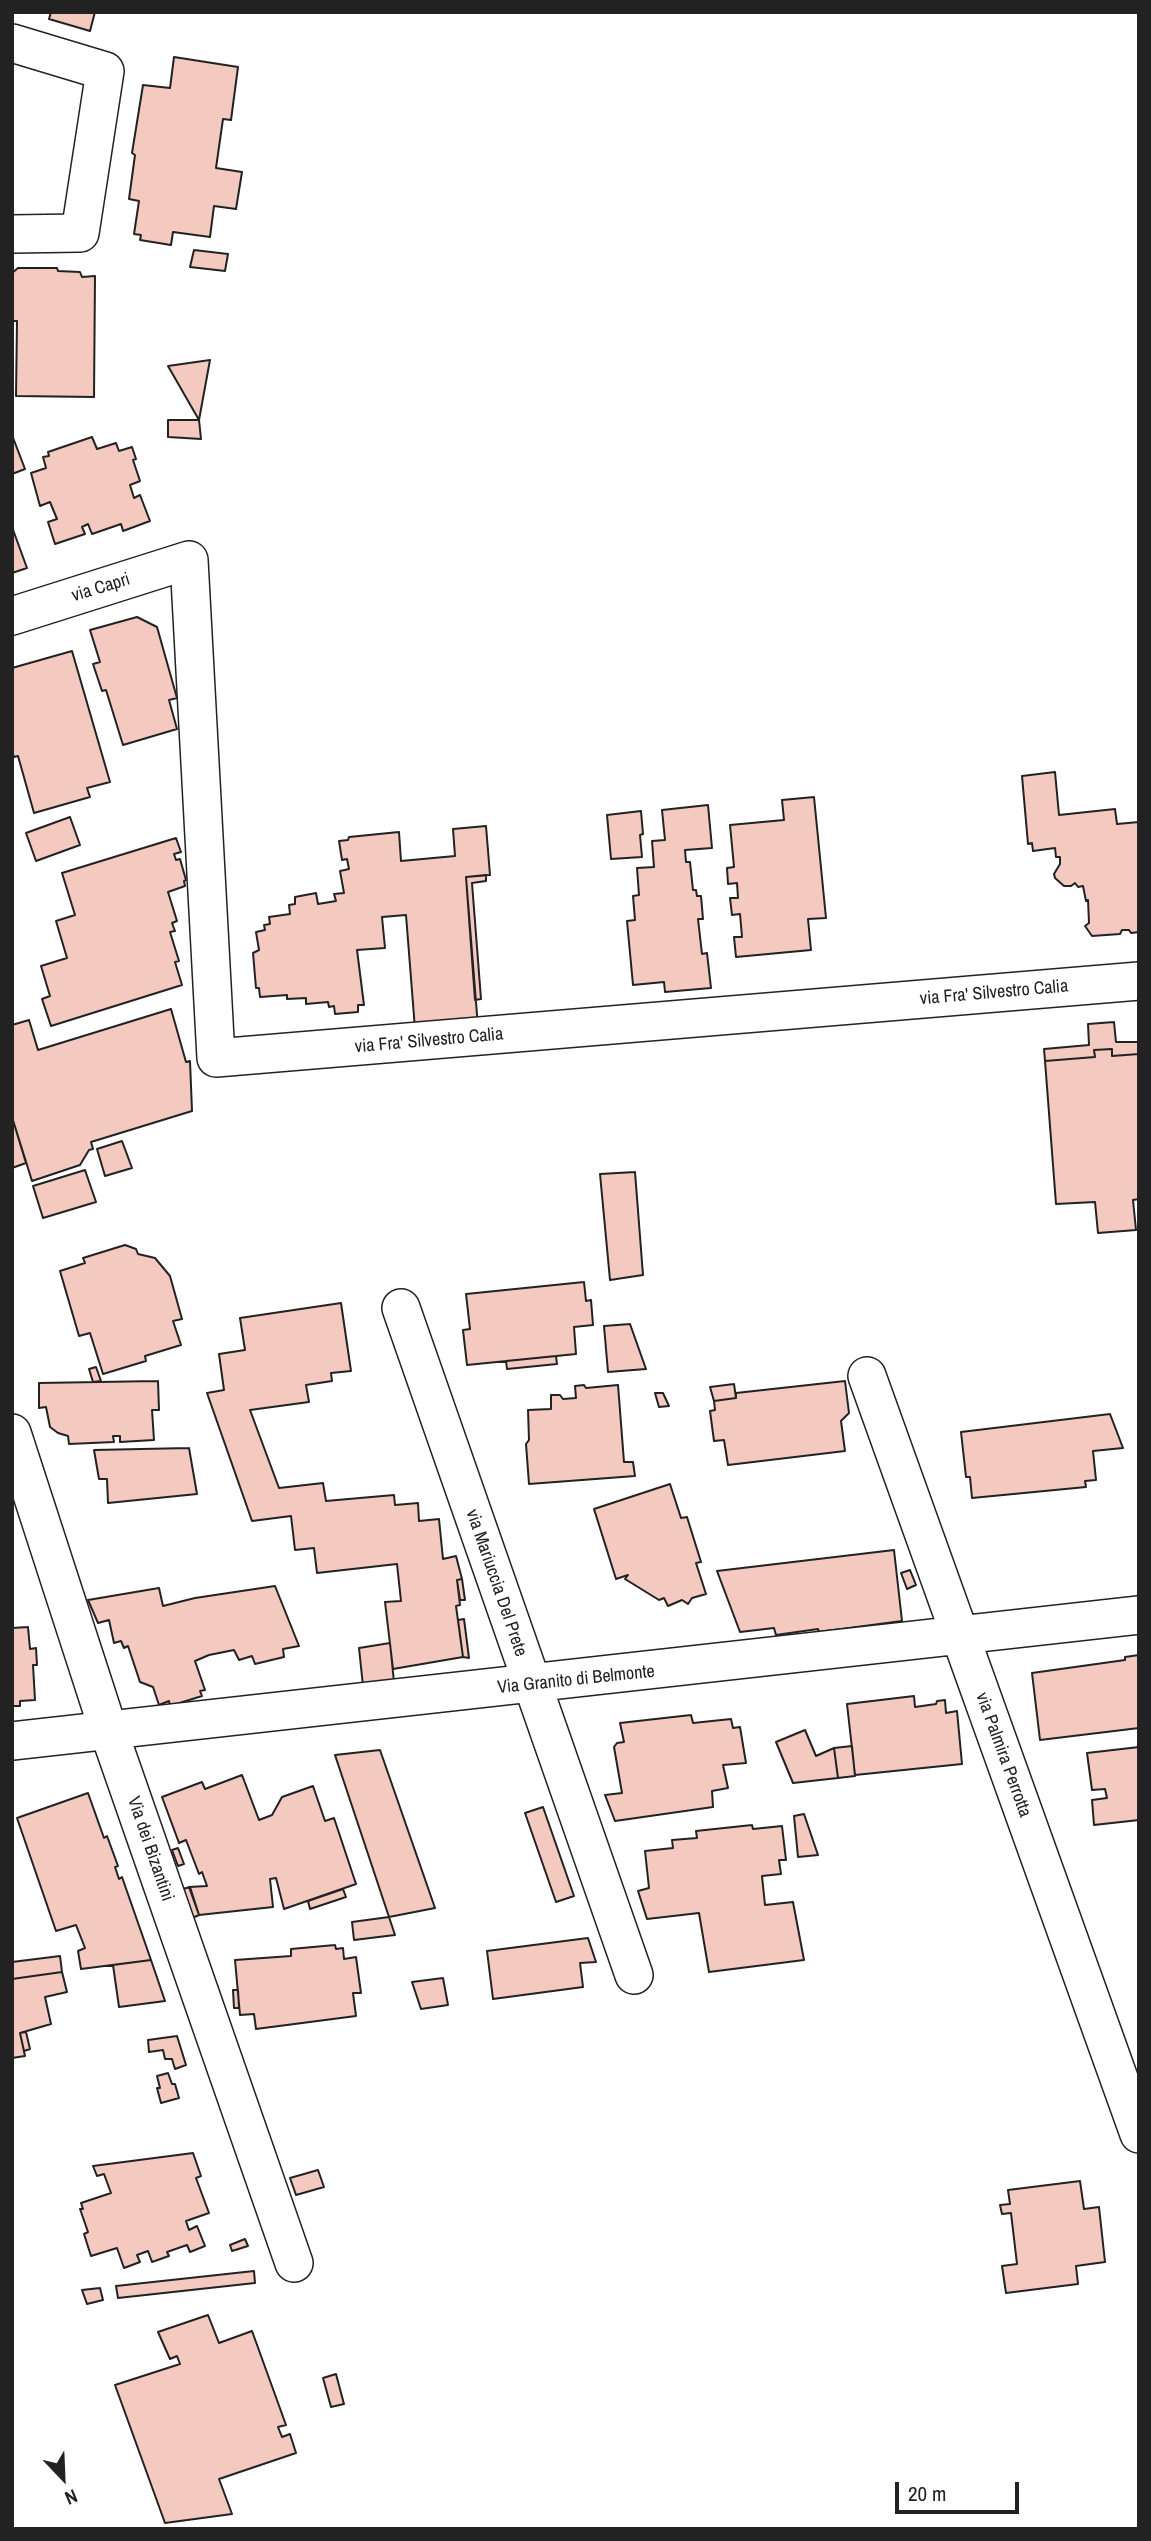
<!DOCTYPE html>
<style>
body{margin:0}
#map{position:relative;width:1151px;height:2541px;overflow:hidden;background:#fff;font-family:"Archivo Narrow",sans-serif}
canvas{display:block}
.frame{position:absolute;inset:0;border:14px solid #222;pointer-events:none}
.north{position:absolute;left:28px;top:2443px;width:70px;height:70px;-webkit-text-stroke:5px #fff;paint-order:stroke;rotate:157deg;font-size:19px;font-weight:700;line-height:28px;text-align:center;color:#222}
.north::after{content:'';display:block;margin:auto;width:24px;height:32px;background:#222;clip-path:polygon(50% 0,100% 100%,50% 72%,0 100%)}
.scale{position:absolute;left:895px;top:2482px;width:124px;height:32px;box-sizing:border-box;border:4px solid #222;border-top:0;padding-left:9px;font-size:21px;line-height:24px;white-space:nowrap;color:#222;-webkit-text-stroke:5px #fff;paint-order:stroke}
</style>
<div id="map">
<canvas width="1151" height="2541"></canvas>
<div class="frame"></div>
<div class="north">N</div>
<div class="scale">20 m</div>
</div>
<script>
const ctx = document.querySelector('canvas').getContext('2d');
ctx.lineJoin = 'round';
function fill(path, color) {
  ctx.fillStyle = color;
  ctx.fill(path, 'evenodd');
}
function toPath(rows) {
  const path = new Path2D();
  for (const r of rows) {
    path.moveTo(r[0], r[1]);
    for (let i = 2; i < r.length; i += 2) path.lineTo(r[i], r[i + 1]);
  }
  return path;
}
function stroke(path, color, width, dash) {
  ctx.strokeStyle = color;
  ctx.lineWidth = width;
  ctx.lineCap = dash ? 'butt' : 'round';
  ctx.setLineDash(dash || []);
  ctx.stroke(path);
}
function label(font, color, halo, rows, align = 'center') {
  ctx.font = font + ' "Archivo Narrow",sans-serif';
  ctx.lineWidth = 5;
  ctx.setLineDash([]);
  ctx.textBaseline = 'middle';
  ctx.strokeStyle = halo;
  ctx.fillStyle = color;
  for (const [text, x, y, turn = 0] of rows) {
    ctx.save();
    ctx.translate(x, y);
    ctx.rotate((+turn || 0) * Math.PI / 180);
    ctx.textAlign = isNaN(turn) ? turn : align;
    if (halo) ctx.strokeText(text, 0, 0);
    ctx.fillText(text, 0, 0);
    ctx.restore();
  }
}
const building = toPath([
 [51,12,95,12,90,31,49,19,51,12],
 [174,57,238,67,231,120,223,119,216,168,242,172,236,209,214,206,210,237,173,232,171,245,140,240,141,235,134,234,139,201,129,199,135,155,132,153,143,85,170,88,174,57],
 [194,250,228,254,225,271,190,267,194,250],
 [57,268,58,271,80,272,82,277,95,276,94,397,16,396,17,321,12,321,12,273,18,268,57,268],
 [210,360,199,420,168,366,210,360],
 [168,420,199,420,201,439,168,437,168,420],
 [12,435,25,469,12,474,12,435],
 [92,437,97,449,116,443,119,451,132,447,136,459,133,460,140,481,130,485,134,498,140,495,150,521,123,531,121,524,92,534,88,524,82,527,85,534,55,544,48,522,57,519,50,502,40,506,31,473,46,468,43,457,49,456,48,452,92,437],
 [12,527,27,568,12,573,12,527],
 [137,617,157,627,177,698,169,700,177,729,123,745,106,690,102,691,93,664,100,662,90,630,137,617],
 [72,651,110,782,87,788,90,797,34,813,18,756,14,757,12,752,12,668,72,651],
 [1055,772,1059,815,1115,809,1117,824,1139,822,1139,932,1131,933,1129,930,1122,930,1120,934,1092,936,1085,926,1089,923,1088,900,1086,901,1083,886,1078,887,1075,883,1071,886,1064,886,1055,878,1054,874,1060,864,1060,857,1056,857,1055,848,1033,851,1032,843,1028,844,1022,776,1055,772],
 [814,797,826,918,808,919,811,950,736,957,734,937,742,937,740,914,732,915,730,898,738,898,737,883,728,884,727,868,734,867,730,825,784,820,782,800,814,797],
 [708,805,712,848,685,850,686,862,690,862,693,890,696,890,697,896,701,896,703,919,698,919,702,954,707,953,711,988,665,992,664,982,633,985,627,921,635,920,633,896,639,895,637,868,654,867,652,841,665,840,662,810,708,805],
 [641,811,643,834,640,835,642,857,611,859,607,815,641,811],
 [70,817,80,845,36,861,26,833,70,817],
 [486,826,490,875,466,877,478,1027,415,1029,406,915,382,917,385,948,357,950,364,1005,358,1005,358,1012,335,1014,334,1006,329,1007,328,1002,306,1004,306,998,287,999,287,995,260,997,259,988,256,988,253,953,259,950,256,932,265,930,264,925,270,924,269,917,290,914,289,905,295,904,295,897,316,893,318,904,336,901,334,894,344,893,340,871,349,869,347,859,342,860,339,841,348,840,349,837,399,832,401,861,455,856,453,829,486,826],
 [176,838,181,852,174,854,176,860,180,859,186,880,184,881,185,886,168,892,177,921,172,923,175,931,170,932,179,961,175,962,182,985,51,1026,42,999,50,996,41,966,67,958,56,921,75,915,62,873,176,838],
 [486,875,486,881,472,883,481,999,475,1000,466,877,486,875],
 [171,1009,186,1062,190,1061,192,1111,91,1142,93,1149,89,1150,80,1165,32,1181,12,1117,12,1025,29,1020,38,1050,171,1009],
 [1114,1022,1116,1042,1139,1042,1139,1054,1112,1056,1112,1049,1094,1050,1095,1057,1045,1061,1044,1049,1089,1045,1088,1024,1114,1022],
 [1112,1049,1112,1056,1139,1054,1139,1199,1133,1200,1136,1230,1098,1233,1095,1202,1056,1204,1045,1061,1095,1057,1094,1050,1112,1049],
 [12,1117,26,1163,12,1168,12,1117],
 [122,1141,132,1168,105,1176,97,1149,122,1141],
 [85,1170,96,1202,43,1218,33,1186,85,1170],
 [635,1172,643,1275,610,1280,600,1174,635,1172],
 [125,1245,136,1249,138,1254,155,1258,170,1276,182,1319,173,1321,181,1345,145,1356,146,1361,103,1374,90,1333,79,1336,60,1271,85,1263,83,1258,125,1245],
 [584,1282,586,1301,591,1300,593,1325,574,1327,576,1354,467,1365,463,1330,470,1329,466,1294,584,1282],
 [341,1303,351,1371,331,1373,332,1381,306,1385,309,1402,250,1410,279,1488,323,1483,326,1501,394,1495,395,1505,418,1503,419,1521,439,1519,443,1559,456,1556,462,1579,457,1580,460,1605,456,1606,463,1657,393,1669,385,1602,401,1601,397,1564,317,1573,314,1548,295,1550,291,1516,252,1521,207,1393,224,1390,219,1354,245,1350,240,1318,341,1303],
 [630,1324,646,1369,608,1372,604,1326,630,1324],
 [556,1356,557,1364,507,1369,506,1361,556,1356],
 [96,1367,101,1381,93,1382,89,1369,96,1367],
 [158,1381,159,1410,152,1410,154,1440,120,1442,120,1436,113,1436,114,1442,69,1444,68,1436,58,1433,50,1427,46,1407,39,1408,39,1383,158,1381],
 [845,1381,849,1413,841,1421,845,1451,728,1465,724,1440,714,1441,710,1411,715,1410,714,1401,736,1398,736,1393,845,1381],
 [734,1384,736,1398,714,1401,710,1387,734,1384],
 [584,1385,586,1388,618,1385,624,1462,633,1462,635,1476,529,1484,526,1444,529,1440,528,1410,551,1409,551,1395,560,1395,563,1399,576,1398,575,1386,584,1385],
 [655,1393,663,1393,669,1406,659,1407,655,1393],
 [1110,1414,1123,1448,1093,1451,1096,1480,1085,1481,1086,1487,972,1498,970,1477,966,1477,961,1432,1110,1414],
 [189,1448,197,1494,108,1503,107,1479,99,1479,94,1450,189,1448],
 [670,1484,681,1518,687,1517,701,1562,696,1563,706,1594,692,1598,688,1604,682,1600,668,1606,664,1598,659,1600,625,1579,628,1575,616,1579,594,1509,670,1484],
 [894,1550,902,1621,819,1632,818,1629,776,1635,774,1628,740,1632,717,1571,894,1550],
 [910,1570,916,1585,907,1589,901,1573,910,1570],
 [462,1579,465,1600,460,1600,457,1580,462,1579],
 [275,1586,299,1646,283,1649,284,1657,255,1664,252,1656,239,1660,234,1650,209,1655,195,1661,205,1690,200,1691,202,1696,170,1706,169,1701,159,1705,153,1687,140,1682,128,1646,124,1648,121,1641,114,1643,109,1620,98,1623,88,1600,159,1588,163,1606,195,1598,275,1586],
 [464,1619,469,1658,463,1657,458,1620,464,1619],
 [28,1627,30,1649,36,1648,37,1665,33,1665,35,1700,20,1701,20,1706,12,1706,12,1628,28,1627],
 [390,1643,394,1682,363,1686,359,1648,390,1643],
 [1139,1655,1139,1728,1040,1740,1032,1673,1125,1660,1125,1657,1139,1655],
 [914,1696,915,1707,936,1704,937,1701,945,1700,946,1713,957,1711,962,1764,855,1775,847,1704,914,1696],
 [691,1715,693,1723,731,1719,733,1728,740,1727,746,1763,723,1765,728,1788,712,1791,713,1807,615,1821,605,1795,622,1793,614,1747,617,1743,624,1742,620,1723,691,1715],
 [805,1730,816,1756,834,1748,838,1778,793,1783,776,1742,805,1730],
 [852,1746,855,1776,838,1778,834,1748,852,1746],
 [1139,1747,1139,1820,1094,1825,1092,1800,1107,1798,1105,1789,1092,1790,1087,1753,1139,1747],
 [380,1750,435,1908,389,1917,335,1755,380,1750],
 [242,1775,259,1820,272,1815,282,1797,313,1786,325,1821,334,1818,356,1884,284,1909,276,1878,270,1879,273,1907,199,1915,189,1887,207,1886,202,1872,199,1874,186,1840,179,1843,162,1797,202,1782,205,1789,242,1775],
 [88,1793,104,1838,107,1836,118,1866,115,1867,119,1879,122,1877,151,1960,81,1969,78,1951,85,1948,76,1925,56,1931,17,1818,88,1793],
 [543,1807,574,1896,556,1902,525,1813,543,1807],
 [804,1814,818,1855,798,1857,794,1816,804,1814],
 [752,1825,753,1829,782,1826,786,1860,779,1860,781,1874,762,1876,765,1905,793,1902,804,1960,709,1972,699,1913,647,1919,638,1891,649,1888,645,1851,673,1848,672,1840,697,1838,696,1831,752,1825],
 [178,1848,184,1864,178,1866,172,1850,178,1848],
 [190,1887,199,1915,192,1918,183,1889,190,1887],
 [343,1889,346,1897,310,1909,308,1901,343,1889],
 [389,1917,395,1935,354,1940,352,1922,389,1917],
 [588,1938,596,1962,580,1963,583,1987,493,1999,487,1951,588,1938],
 [335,1945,336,1949,343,1948,344,1959,356,1957,361,1993,353,1993,356,2016,256,2029,254,2014,240,2015,235,1960,291,1956,291,1949,335,1945],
 [60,1956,62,1972,12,1979,12,1962,60,1956],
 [151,1960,165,2001,119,2007,113,1965,151,1960],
 [62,1972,67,1992,45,1997,51,2024,20,2033,25,2056,12,2058,12,1979,62,1972],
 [443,1978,448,2005,421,2009,412,1982,443,1978],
 [233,1990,238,1990,239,2008,234,2008,233,1990],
 [26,2032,30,2049,24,2051,20,2033,26,2032],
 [177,2036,186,2065,175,2069,172,2059,165,2059,163,2050,149,2052,148,2040,177,2036],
 [168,2073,172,2084,175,2084,179,2098,161,2103,157,2088,160,2088,157,2076,168,2073],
 [193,2153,201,2176,196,2178,209,2213,186,2221,189,2230,197,2226,205,2246,190,2252,187,2245,167,2252,169,2256,152,2262,148,2251,137,2255,140,2262,124,2268,117,2248,91,2256,84,2234,88,2232,80,2209,83,2209,81,2203,111,2193,104,2174,97,2176,93,2166,193,2153],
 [318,2170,324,2187,296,2195,290,2178,318,2170],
 [1080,2181,1084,2209,1099,2207,1105,2262,1076,2266,1078,2284,1006,2293,1002,2266,1017,2264,1011,2213,1002,2214,1000,2205,1010,2204,1008,2190,1080,2181],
 [245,2239,248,2246,232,2251,230,2245,245,2239],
 [254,2271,255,2283,118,2298,116,2286,254,2271],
 [100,2288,103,2300,87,2304,82,2290,100,2288],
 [208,2315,219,2343,252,2331,286,2425,278,2427,282,2437,290,2434,296,2453,219,2479,232,2514,165,2523,115,2385,180,2364,177,2356,170,2359,158,2332,208,2315],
 [336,2374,344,2404,331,2407,323,2378,336,2374]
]);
const minor = toPath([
 [12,43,105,71,80,233,12,234],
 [12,616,189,560,216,1058,1139,981],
 [401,1308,634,1975],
 [867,1376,1139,2134],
 [12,1433,109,1732,294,2263],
 [12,1741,1139,1615]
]);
const streetNames = [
 ["via Capri",101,588,-17],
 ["via Fra' Silvestro Calia",994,993,-5],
 ["via Fra' Silvestro Calia",429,1041,-5],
 ["via Mariuccia Del Prete",496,1583,71],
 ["Via Granito di Belmonte",576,1680,-6],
 ["via Palmira Perrotta",1003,1755,70],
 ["Via dei Bizantini",150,1849,71]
];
fill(building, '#f3c9c0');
stroke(building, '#222', 2);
stroke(minor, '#222', 40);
stroke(minor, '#fff', 37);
label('18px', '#222', '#fff', streetNames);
</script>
